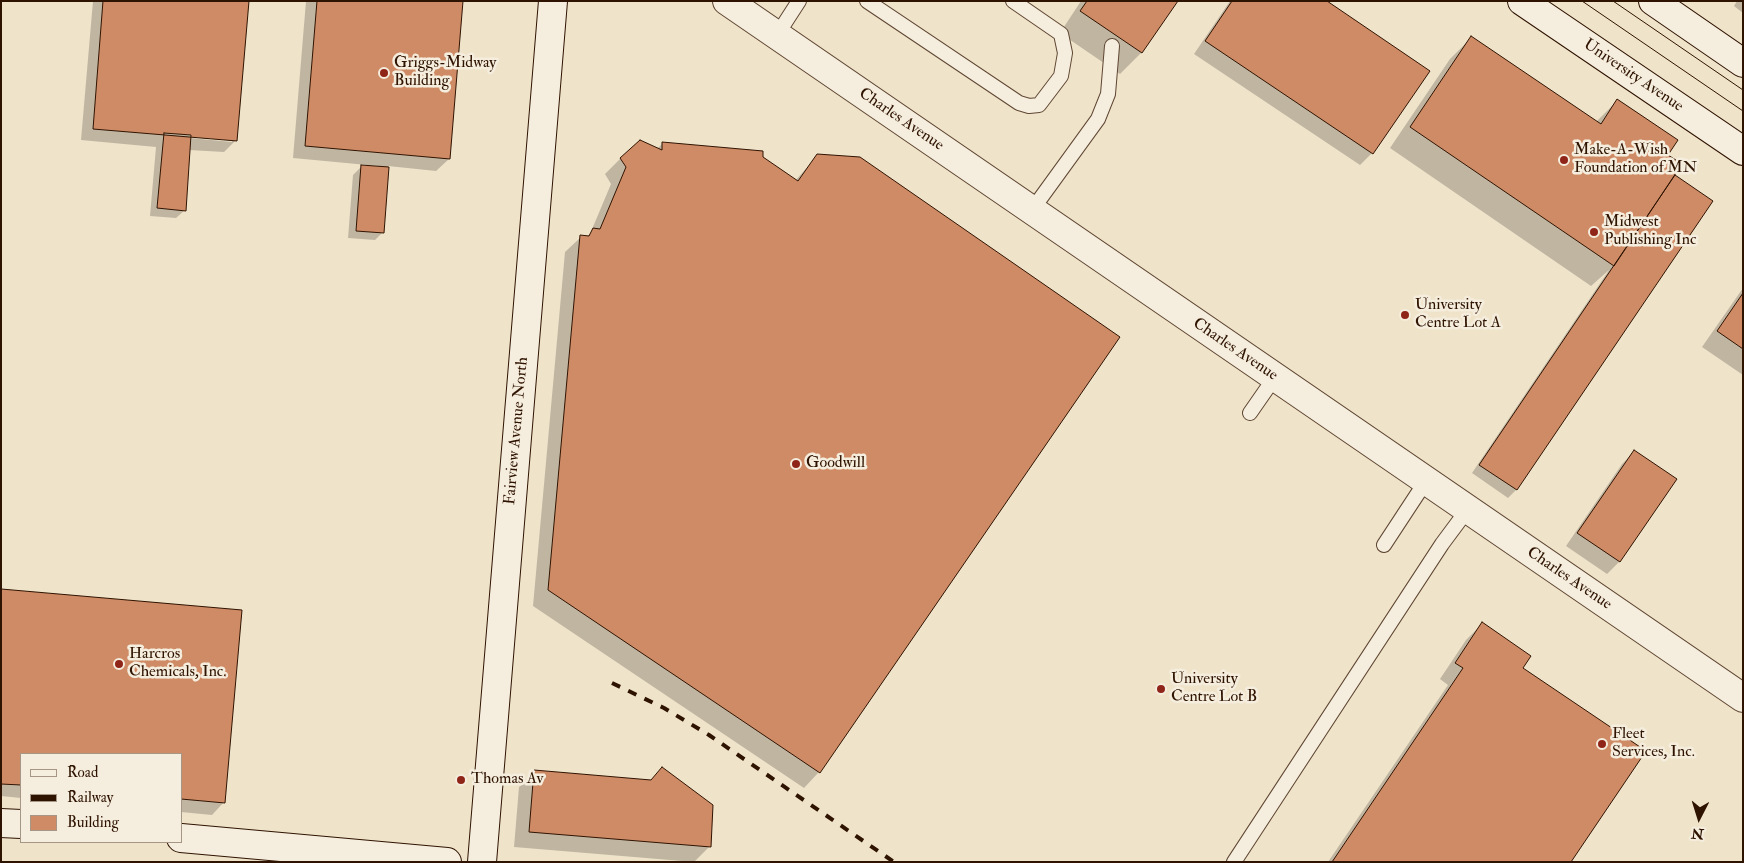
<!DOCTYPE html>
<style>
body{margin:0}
#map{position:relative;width:1744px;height:863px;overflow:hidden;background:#efe3ca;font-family:"IM FELL Double Pica",serif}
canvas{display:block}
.frame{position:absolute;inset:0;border:2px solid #2f1301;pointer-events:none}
.legend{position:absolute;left:20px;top:753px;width:162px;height:90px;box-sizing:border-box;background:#f5eddd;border:1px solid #a69685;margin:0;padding:6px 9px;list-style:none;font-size:15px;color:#2f1301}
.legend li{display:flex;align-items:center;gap:10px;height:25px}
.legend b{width:25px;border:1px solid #a69685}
.north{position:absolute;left:1674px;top:793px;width:50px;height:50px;-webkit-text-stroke:4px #f5eddd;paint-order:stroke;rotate:185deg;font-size:14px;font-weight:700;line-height:20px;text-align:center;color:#2f1301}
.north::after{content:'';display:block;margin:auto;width:18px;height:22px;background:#2f1301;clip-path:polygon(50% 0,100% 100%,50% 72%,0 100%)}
</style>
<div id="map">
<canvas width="1744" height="863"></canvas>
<div class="frame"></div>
<ul class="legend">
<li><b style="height:6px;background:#f5eddd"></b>Road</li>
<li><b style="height:6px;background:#2f1301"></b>Railway</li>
<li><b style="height:14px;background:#ce8b65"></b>Building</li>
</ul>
<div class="north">N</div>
</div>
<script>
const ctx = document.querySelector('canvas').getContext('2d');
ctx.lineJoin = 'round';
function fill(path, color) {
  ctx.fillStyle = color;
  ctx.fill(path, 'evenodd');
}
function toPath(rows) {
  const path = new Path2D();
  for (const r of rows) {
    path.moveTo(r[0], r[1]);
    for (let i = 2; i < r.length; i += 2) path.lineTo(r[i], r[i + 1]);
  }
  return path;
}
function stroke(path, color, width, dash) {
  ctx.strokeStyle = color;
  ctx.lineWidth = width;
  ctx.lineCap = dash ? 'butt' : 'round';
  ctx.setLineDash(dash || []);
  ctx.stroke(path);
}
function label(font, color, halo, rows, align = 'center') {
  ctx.font = font + ' "IM FELL Double Pica",serif';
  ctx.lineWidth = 5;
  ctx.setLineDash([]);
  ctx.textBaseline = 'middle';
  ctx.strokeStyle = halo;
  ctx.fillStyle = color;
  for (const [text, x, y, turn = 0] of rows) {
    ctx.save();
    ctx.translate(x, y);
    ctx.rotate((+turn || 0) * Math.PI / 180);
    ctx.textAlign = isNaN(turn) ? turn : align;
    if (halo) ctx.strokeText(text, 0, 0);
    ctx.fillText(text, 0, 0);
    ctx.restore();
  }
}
const shadow = toPath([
 [93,1,248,1,236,140,224,152,189,150,185,210,176,218,150,216,156,147,81,140],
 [190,135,232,139,232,142,190,138],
 [306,1,462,1,449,159,436,171,388,166,383,232,375,240,348,238,353,175,361,167,378,168,378,166,293,158],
 [1081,1,1176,1,1141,53,1120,74,1060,33],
 [1230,1,1325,1,1372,153,1360,165,1194,54],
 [1737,1,1743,1,1743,13,1734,6],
 [1471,38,1596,122,1617,101,1666,155,1670,180,1711,201,1516,490,1508,498,1472,473,1609,270,1591,286,1390,148,1450,59],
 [663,143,761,158,795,181,818,155,819,772,804,788,533,606,565,252,581,237,586,237,590,234,611,184,605,174,621,158,657,149],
 [1743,288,1743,375,1702,347],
 [1634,452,1675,480,1619,562,1607,574,1566,546,1622,464],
 [1,591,241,612,224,802,212,815,181,812,181,754,21,754,21,798,1,796],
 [1482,624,1521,669,1570,862,1328,862,1448,685,1440,679,1466,640],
 [535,772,709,847,694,862,514,847,519,787]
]);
const building = toPath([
 [103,1,249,1,237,141,93,129,103,1],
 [317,1,463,1,450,159,305,146,317,1],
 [1087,1,1178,1,1142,53,1080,11,1087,1],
 [1232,1,1327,1,1430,71,1373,154,1205,41,1232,1],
 [1471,36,1601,124,1617,99,1678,140,1668,155,1682,164,1614,266,1410,127,1471,36],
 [164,133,191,135,186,211,157,208,164,133],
 [640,140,662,150,662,142,763,151,763,157,798,181,817,154,860,157,1120,337,820,773,548,590,580,235,589,236,593,228,600,229,626,167,620,158,640,140],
 [361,165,389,167,384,233,356,231,361,165],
 [1675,175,1713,201,1517,490,1479,465,1675,175],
 [1743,293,1743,349,1717,331,1743,293],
 [1634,450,1677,479,1620,562,1577,533,1634,450],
 [1,589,242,610,225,803,181,799,181,754,21,754,21,785,1,784,1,589],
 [1482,622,1531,656,1523,668,1646,751,1571,862,1332,862,1463,668,1455,663,1482,622],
 [662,767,713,805,711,847,529,832,534,770,651,780,662,767]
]);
const lane = toPath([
 [867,1,1019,103,1029,106,1039,105,1061,76,1065,53,1061,34,1013,1],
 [777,35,799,1],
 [1032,210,1098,119,1108,94,1112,46],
 [1250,413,1275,377],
 [1384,545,1426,481],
 [1234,862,1442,544,1468,509]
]);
const street = toPath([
 [727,1,1743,698]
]);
const secondary = toPath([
 [1522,1,1743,151],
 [1653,1,1743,63],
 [1,823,21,824],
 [181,838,447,862],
 [482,862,553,1]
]);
const tram = toPath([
 [1582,1,1743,111],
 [1613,1,1743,90]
]);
const rail = toPath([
 [612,683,664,708,709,735,894,862]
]);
const markers = [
 [384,73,5,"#8f2418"],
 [1564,160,5,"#8f2418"],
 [1594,232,5,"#8f2418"],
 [1405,315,5,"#8f2418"],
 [796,464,5,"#8f2418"],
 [119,664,5,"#8f2418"],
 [1161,689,5,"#8f2418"],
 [1602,744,5,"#8f2418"],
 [461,780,5,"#8f2418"]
];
const poiNames = [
 ["Griggs-Midway",394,64],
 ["Building",394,82],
 ["Make-A-Wish",1574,151],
 ["Foundation of MN",1574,169],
 ["Midwest",1604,223],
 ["Publishing Inc",1604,241],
 ["University",1415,306],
 ["Centre Lot A",1415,324],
 ["Goodwill",806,464],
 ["Harcros",129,655],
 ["Chemicals, Inc.",129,673],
 ["University",1171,680],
 ["Centre Lot B",1171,698],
 ["Fleet",1612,735],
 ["Services, Inc.",1612,753],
 ["Thomas Av",471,780]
];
const streetNames = [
 ["University Avenue",1633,76,34],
 ["Charles Avenue",901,120,34],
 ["Charles Avenue",1235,350,34],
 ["Fairview Avenue North",517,431,-85],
 ["Charles Avenue",1569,579,34]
];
fill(shadow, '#0003');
fill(building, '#ce8b65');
stroke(building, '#2f1301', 1);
stroke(lane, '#5f4733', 16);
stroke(street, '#5f4733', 30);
stroke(secondary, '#2f1301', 30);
stroke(lane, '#f5eddd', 14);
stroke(street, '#f5eddd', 28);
stroke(secondary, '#f5eddd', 28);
stroke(tram, '#2f1301', 1);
stroke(rail, '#2f1301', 4, [9, 9]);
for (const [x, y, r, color] of markers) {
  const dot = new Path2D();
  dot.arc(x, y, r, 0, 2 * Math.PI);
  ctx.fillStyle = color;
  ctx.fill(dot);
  stroke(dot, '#f5eddd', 2);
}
label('16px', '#2f1301', '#f5eddd', poiNames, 'left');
label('16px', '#2f1301', '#f5eddd', streetNames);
</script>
